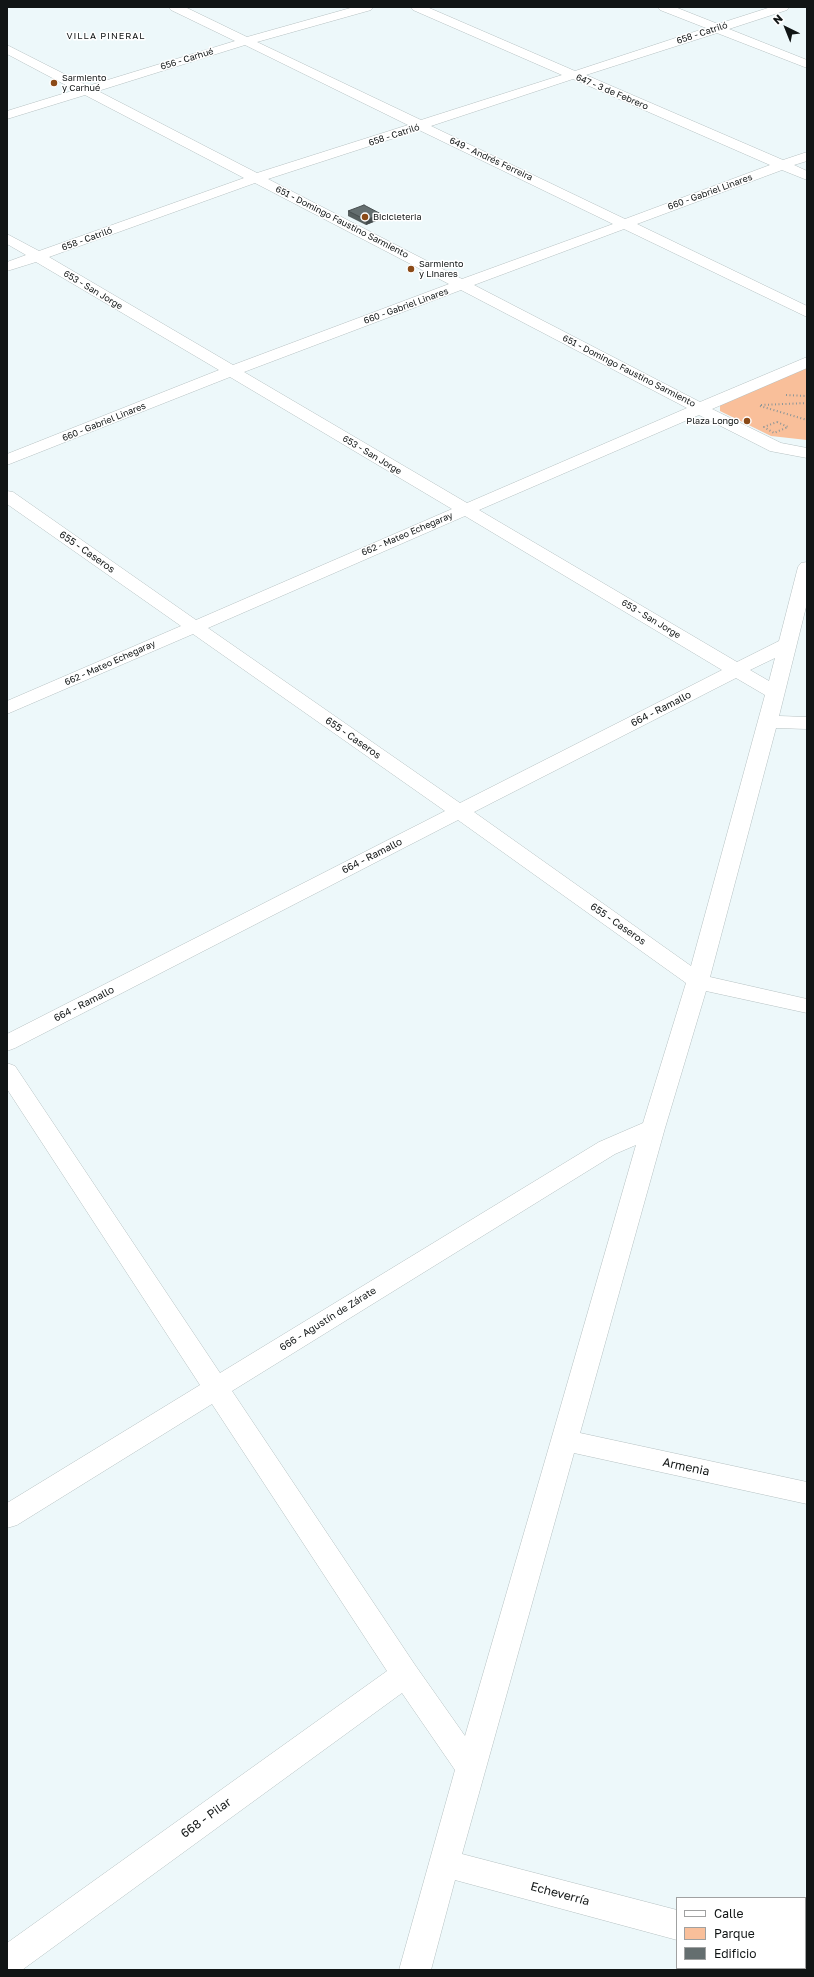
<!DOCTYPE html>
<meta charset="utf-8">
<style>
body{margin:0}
#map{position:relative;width:814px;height:1977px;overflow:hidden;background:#edf8fa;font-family:"Golos Text",sans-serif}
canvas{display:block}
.frame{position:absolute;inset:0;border:8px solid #111515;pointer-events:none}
.legend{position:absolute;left:676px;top:1897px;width:130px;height:72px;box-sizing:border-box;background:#fff;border:1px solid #a0a1a1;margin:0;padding:5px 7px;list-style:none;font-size:12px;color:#111515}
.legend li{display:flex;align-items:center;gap:8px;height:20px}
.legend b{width:20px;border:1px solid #a0a1a1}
.north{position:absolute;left:766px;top:8px;width:40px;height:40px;-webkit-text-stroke:3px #fff;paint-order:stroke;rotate:317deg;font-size:11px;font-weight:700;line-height:16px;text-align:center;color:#111515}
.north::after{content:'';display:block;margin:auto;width:14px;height:18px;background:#111515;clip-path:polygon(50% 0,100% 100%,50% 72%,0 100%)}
</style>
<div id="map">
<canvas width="814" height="1977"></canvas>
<div class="frame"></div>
<ul class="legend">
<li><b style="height:5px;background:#fff"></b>Calle</li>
<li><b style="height:11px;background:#f9bf9a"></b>Parque</li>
<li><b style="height:11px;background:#646e6f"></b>Edificio</li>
</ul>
<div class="north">N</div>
</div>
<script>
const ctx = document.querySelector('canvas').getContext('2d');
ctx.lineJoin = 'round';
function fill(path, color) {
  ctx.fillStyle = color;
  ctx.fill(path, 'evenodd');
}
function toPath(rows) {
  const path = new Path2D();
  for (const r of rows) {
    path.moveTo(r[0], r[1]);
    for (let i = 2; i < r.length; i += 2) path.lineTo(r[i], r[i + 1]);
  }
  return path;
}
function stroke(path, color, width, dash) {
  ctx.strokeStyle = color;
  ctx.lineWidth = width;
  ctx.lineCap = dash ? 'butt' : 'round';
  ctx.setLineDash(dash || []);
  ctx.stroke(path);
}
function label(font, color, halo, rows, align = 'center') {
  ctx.font = font + ' "Golos Text",sans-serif';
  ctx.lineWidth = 3;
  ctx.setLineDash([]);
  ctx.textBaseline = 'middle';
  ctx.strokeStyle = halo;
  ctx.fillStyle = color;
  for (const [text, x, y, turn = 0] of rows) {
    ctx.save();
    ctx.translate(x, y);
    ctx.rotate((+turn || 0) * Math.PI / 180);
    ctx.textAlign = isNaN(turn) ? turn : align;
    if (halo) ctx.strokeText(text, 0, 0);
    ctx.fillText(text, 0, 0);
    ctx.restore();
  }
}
const green = toPath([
 [807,368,807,440,771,436,720,411,720,405]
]);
const path = toPath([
 [786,395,807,396],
 [761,405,807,403],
 [760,406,807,420],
 [777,422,788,427,774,433,764,427,777,422]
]);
const street = toPath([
 [169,7,185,7,247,37,354,7,373,7,371,10,257,42,421,120,562,75,413,10,411,7,427,7,575,71,706,28,660,10,658,7,675,7,718,24,771,7,789,7,787,10,729,29,807,60,807,68,717,33,586,75,783,160,807,152,807,161,794,165,807,171,807,180,782,170,637,224,807,306,807,317,624,229,474,285,700,402,807,357,807,368,712,409,781,443,807,448,807,458,770,451,699,415,479,510,737,662,779,641,798,567,801,563,807,562,807,603,779,716,807,717,807,729,776,728,710,977,807,999,807,1013,706,991,665,1128,580,1433,807,1482,807,1504,574,1453,462,1854,677,1910,677,1940,455,1880,431,1970,399,1970,455,1770,402,1693,22,1970,7,1970,7,1943,387,1671,212,1404,17,1525,7,1528,7,1503,200,1385,7,1089,7,1063,15,1066,220,1373,599,1142,643,1123,686,983,458,820,15,1048,7,1051,7,1034,445,811,193,634,7,714,7,701,181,626,7,504,7,491,13,492,196,620,452,509,230,377,7,465,7,454,219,370,36,262,7,271,7,262,26,255,7,244,7,234,39,251,244,178,85,95,7,119,7,111,75,90,7,54,7,45,88,86,235,41,171,10,169,7],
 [245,45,408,125,257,173,98,91,245,45],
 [573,79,770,165,625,219,431,126,573,79],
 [419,130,613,224,462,279,268,179,419,130],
 [255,183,449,284,233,365,49,257,255,183],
 [461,290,687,408,467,503,244,372,461,290],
 [465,516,722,670,460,803,208,628,465,516],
 [775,658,769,681,750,670,775,658],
 [736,678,765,695,691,966,474,812,736,678],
 [636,1145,551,1440,465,1736,415,1665,232,1391,615,1154,636,1145],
 [805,1944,807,1945,807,1970,795,1970,793,1968,805,1968,805,1944]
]);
const wall = toPath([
 [348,211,381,214,381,219,366,225,348,216]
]);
const shadedWall = toPath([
 [381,214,381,219,366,225,366,220]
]);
const building = toPath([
 [364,205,381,214,366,220,348,211,364,205]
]);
const markers = [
 [54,83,4,"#8b4a17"],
 [365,217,4,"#8b4a17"],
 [411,269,4,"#8b4a17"],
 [747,421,4,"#8b4a17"]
];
const farStreetnames = [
 ["658 - Catriló",702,33,-18],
 ["656 - Carhué",187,59,-17],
 ["647 - 3 de Febrero",612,92,23],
 ["658 - Catriló",394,135,-18],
 ["649 - Andrés Ferreira",491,159,25],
 ["660 - Gabriel Linares",710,192,-20],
 ["651 - Domingo Faustino Sarmiento",342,222,27],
 ["658 - Catriló",87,239,-20],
 ["653 - San Jorge",93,290,31],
 ["660 - Gabriel Linares",406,306,-20],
 ["651 - Domingo Faustino Sarmiento",629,371,27],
 ["660 - Gabriel Linares",104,422,-22],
 ["653 - San Jorge",372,455,31],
 ["662 - Mateo Echegaray",407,534,-23],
 ["653 - San Jorge",651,619,31],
 ["662 - Mateo Echegaray",110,663,-24]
];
const farNeighbourhoodnames = [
 ["VILLA PINERAL",106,36]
];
const farPoinames = [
 ["Sarmiento",62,78],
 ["y Carhué",62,88],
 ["Bicicleteria",373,217],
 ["Sarmiento",419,264],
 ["y Linares",419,274],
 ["Plaza Longo",739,421,"right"]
];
const streetNames = [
 ["655 - Caseros",87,552,35],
 ["664 - Ramallo",661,709,-27],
 ["655 - Caseros",353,738,35],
 ["664 - Ramallo",372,856,-27],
 ["655 - Caseros",618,924,35],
 ["664 - Ramallo",84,1004,-27],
 ["666 - Agustín de Zárate",328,1319,-32]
];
const nearStreetnames = [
 ["Armenia",686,1467,12],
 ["668 - Pilar",206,1818,-36],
 ["Echeverría",560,1894,15]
];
fill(green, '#f9bf9a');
stroke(street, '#b6c1c2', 1);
stroke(path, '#8e9697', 2, [1, 2.5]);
fill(street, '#fff');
fill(wall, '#565f5f');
fill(shadedWall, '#464d4e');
fill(building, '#646e6f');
stroke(building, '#464d4e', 1);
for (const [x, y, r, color] of markers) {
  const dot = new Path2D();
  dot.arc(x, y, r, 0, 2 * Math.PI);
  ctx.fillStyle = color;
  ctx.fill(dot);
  stroke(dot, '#fff', 1.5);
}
label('9px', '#111515', '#fff', farStreetnames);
ctx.letterSpacing = '1px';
label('9px', '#111515', '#fff', farNeighbourhoodnames);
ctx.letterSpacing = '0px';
label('9px', '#111515', '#fff', farPoinames, 'left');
label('10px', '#111515', '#fff', streetNames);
label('12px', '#111515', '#fff', nearStreetnames);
</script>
